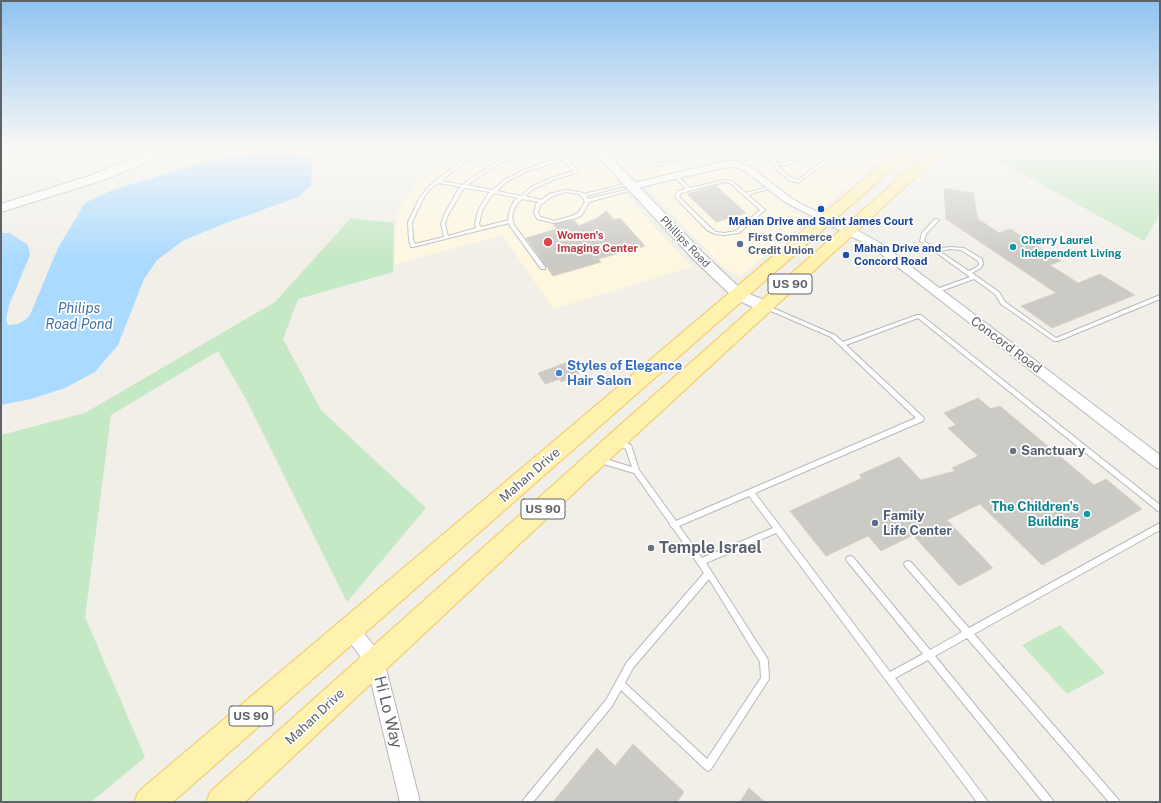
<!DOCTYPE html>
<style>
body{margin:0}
#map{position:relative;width:1161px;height:803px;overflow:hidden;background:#f1efe8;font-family:"Public Sans",sans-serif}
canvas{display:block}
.frame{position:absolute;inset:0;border:2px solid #5f6368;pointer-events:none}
</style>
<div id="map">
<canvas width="1161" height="803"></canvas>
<div class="frame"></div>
</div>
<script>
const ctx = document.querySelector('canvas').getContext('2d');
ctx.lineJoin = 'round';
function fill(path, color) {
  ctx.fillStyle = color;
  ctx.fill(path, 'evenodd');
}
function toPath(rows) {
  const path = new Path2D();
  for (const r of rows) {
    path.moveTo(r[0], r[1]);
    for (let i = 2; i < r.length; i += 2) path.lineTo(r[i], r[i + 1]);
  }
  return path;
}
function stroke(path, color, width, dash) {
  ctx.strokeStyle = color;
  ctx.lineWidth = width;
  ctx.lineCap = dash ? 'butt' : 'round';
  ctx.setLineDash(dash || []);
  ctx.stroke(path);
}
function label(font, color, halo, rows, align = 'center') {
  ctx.font = font + ' "Public Sans",sans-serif';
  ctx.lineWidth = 3.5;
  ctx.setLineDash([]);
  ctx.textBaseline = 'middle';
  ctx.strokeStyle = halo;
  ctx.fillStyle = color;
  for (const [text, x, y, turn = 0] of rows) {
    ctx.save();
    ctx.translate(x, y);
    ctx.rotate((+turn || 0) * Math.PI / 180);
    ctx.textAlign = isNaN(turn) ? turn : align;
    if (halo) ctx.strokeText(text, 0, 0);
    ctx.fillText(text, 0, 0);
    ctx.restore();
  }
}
const commercial = toPath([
 [472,148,587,148,616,179,630,200,692,267,553,309,503,235,395,264,397,216,403,202,414,187,437,167],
 [604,148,896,148,819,210,813,209,795,201,752,166,743,162,720,161,642,180,634,179,629,177],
 [726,169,737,169,742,171,790,210,804,217,807,221,741,276,724,268,649,190,653,187]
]);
const green = toPath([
 [300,148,333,148,332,151,327,153,315,155],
 [980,148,1160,148,1160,214,1144,241,985,153],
 [351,218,394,223,393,272,298,299,283,339,321,410,426,508,347,602,246,399,218,351,111,415,85,617,145,757,91,802,1,802,1,435,85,413,275,302],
 [1060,625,1105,673,1067,694,1022,645]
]);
const water = toPath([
 [263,153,291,154,310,158,312,169,311,186,298,197,226,223,184,240,157,260,144,279,118,345,95,372,65,388,31,399,1,405,1,233,10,233,28,245,30,255,9,305,6,320,8,325,18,324,25,320,30,315,58,248,85,203,110,191,208,161]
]);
const building = toPath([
 [716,186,746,213,716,222,687,194,716,186],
 [944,188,973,193,978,219,999,233,1010,229,1061,261,1050,265,1078,283,1100,274,1135,295,1052,328,1021,306,1056,293,946,219,944,188],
 [606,211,614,220,620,218,645,246,598,259,601,262,553,276,526,238,557,229,553,224,574,220,579,226,597,218,606,211],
 [571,361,579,373,570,375,572,378,561,382,560,379,545,384,538,373,571,361],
 [978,398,991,409,1000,406,1094,485,1106,479,1142,509,1042,565,980,504,947,520,993,568,959,586,913,535,881,551,868,536,826,556,790,511,862,478,859,475,899,457,921,480,955,471,952,468,978,456,948,428,956,425,944,413,978,398],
 [633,744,684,792,677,802,553,802,597,748,615,766,633,744],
 [749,788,765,802,740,802,749,788]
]);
const lane = toPath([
 [16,148,21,148,1,154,1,152,16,148],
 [489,148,494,148,463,163,441,181,463,185,467,181,495,163,516,154,541,148,547,148,546,149,518,156,497,165,467,185,493,190,504,180,526,169,562,157,553,148,557,148,579,172,553,180,533,189,525,196,541,200,549,194,565,190,580,192,584,194,629,183,631,184,586,196,588,199,634,188,636,189,589,202,582,215,576,218,554,223,537,219,534,213,536,204,539,202,522,199,518,203,514,209,512,217,514,225,545,267,545,269,541,269,510,226,509,223,413,247,411,247,409,240,408,222,419,199,428,187,461,161,489,148],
 [563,160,574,171,551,178,531,187,521,196,497,191,506,182,528,171,563,160],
 [439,183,461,187,458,190,444,215,441,224,444,237,415,244,413,240,412,222,423,199,430,189,439,183],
 [465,188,490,192,486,197,478,211,475,224,476,228,448,236,445,224,448,215,462,191,465,188],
 [565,192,579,194,582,197,585,202,578,213,572,216,554,221,541,217,538,213,540,205,553,196,565,192],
 [494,193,518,198,514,201,510,209,508,217,509,220,481,227,479,224,482,211,490,198,494,193],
 [635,148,639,148,660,164,678,158,664,148,668,148,682,157,711,148,716,148,659,166,635,148],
 [721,148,725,148,742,160,762,153,755,148,759,148,765,152,778,148,783,148,782,149,768,154,775,159,777,163,785,163,830,148,835,148,834,149,786,165,778,165,780,168,791,178,798,180,840,149,839,148,844,148,845,149,798,183,789,180,777,170,772,161,764,155,732,165,731,165,731,163,738,161,721,148],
 [675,175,677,175,690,188,724,180,732,181,746,193,772,186,774,187,748,195,765,210,739,233,724,235,715,234,707,230,675,197,677,191,686,189,675,177,675,175],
 [724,182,730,183,760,210,736,231,724,233,716,232,711,228,679,197,681,193,724,182],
 [935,219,937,219,939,220,926,234,924,241,936,249,950,247,964,248,982,259,983,264,981,268,972,273,999,292,1005,302,1056,338,1160,295,1160,299,1058,341,1054,341,1001,304,995,294,974,279,938,292,934,292,934,290,970,277,920,241,922,233,935,219],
 [950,249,961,250,978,261,979,264,977,267,969,271,939,251,950,249],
 [766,305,835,335,843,342,917,315,921,315,1160,505,1160,512,1158,511,918,318,846,345,923,417,924,419,923,421,755,493,890,672,923,654,847,561,846,559,847,557,850,556,853,557,930,650,962,632,905,566,904,564,905,562,908,561,911,562,969,628,1160,523,1160,530,974,634,1118,799,1120,802,1109,802,967,638,935,656,1052,799,1054,802,1043,802,928,660,895,678,986,799,988,802,977,802,776,533,706,563,767,658,768,661,769,679,711,769,708,771,705,769,621,690,612,706,533,802,522,802,524,799,606,700,627,662,704,573,673,528,671,527,670,524,634,473,597,462,596,460,597,458,599,457,632,467,626,449,617,444,616,442,617,440,619,439,631,445,639,470,676,521,916,418,831,337,764,308,763,307,766,305],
 [749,496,773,528,702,558,679,526,749,496],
 [709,579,760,662,761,678,707,759,625,683,633,668,709,579]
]);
const street = toPath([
 [735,161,750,166,791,198,803,205,853,228,880,243,1160,455,1160,469,1155,467,872,247,785,202,744,170,734,167,722,168,632,189,627,186,629,184,722,162,735,161],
 [351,622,357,624,381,655,384,661,420,802,400,802,367,665,345,636,342,630,345,624,351,622]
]);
const secondary = toPath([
 [157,148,172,148,170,150,131,169,100,181,1,212,1,204,92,175,157,148],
 [590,148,602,148,703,253,744,292,772,303,774,307,772,311,766,312,760,311,734,298,693,259,590,148]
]);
const primary = toPath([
 [901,148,916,148,173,802,134,802,139,791,901,148],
 [933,148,947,148,624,446,245,802,206,802,211,791,610,434,933,148]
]);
const markers = [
 [821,209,4,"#1a4fb4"],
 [548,242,5,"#e0444e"],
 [740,244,4,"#5c6f8a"],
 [1013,247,4,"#0f9aa8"],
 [846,255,4,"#1a4fb4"],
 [559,373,4,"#3f7fe0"],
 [1013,451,4,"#6b7280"],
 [1087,514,4,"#0f9aa8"],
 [875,523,4,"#5c6f8a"],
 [651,548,4,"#6b7280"]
];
const farTransitnames = [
 ["Mahan Drive and Saint James Court",821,222],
 ["Mahan Drive and",854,249,"left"],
 ["Concord Road",854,262,"left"]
];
const farHealthnames = [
 ["Women's",557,236],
 ["Imaging Center",557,249]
];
const farServicenames = [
 ["First Commerce",748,238],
 ["Credit Union",748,251]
];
const farCulturenames = [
 ["Cherry Laurel",1021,241],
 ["Independent Living",1021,254]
];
const farStreetnames = [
 ["Phillips Road",685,242,46]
];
const shields = [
 [790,284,44],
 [543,509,44],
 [251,716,44]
];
const shieldNames = [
 ["US 90",790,284],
 ["US 90",543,509],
 ["US 90",251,716]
];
const streetNames = [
 ["Concord Road",1006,345,37],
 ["Mahan Drive",530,475,-41],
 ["Mahan Drive",315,717,-43]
];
const shopNames = [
 ["Styles of Elegance",567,366],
 ["Hair Salon",567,381]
];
const worshipNames = [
 ["Sanctuary",1021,451]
];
const cultureNames = [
 ["The Children's",1079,507],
 ["Building",1079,522]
];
const serviceNames = [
 ["Family",883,516],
 ["Life Center",883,531]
];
const waterNames = [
 ["Philips",79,309],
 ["Road Pond",79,325]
];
const nearWorshipnames = [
 ["Temple Israel",659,548]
];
const nearStreetnames = [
 ["Hi Lo Way",388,712,76]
];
fill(commercial, '#fef7e0');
fill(green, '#c5e8c5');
fill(water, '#aadaff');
fill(building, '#cccac5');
stroke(building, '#d6d1c6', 1);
stroke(lane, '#b5b8bc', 2);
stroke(street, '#b5b8bc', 2);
stroke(secondary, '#b6babf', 2);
stroke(primary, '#f2c960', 2);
fill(lane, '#fff');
fill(street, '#fff');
fill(secondary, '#fff');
fill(primary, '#fff2af');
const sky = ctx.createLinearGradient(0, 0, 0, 260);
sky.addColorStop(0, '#8fc3f1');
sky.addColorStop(0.57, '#f9f8f5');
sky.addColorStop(1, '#f9f8f500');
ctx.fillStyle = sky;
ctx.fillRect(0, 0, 1161, 260);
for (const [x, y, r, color] of markers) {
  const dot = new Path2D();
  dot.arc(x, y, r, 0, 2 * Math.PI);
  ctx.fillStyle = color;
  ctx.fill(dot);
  stroke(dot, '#fff', 1.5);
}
label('bold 11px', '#164399', '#fff', farTransitnames);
label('bold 11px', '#be3a42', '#fff', farHealthnames, 'left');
label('bold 11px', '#4e5e75', '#fff', farServicenames, 'left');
label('bold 11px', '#0d838f', '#fff', farCulturenames, 'left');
label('11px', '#5f6368', '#fff', farStreetnames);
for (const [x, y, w] of shields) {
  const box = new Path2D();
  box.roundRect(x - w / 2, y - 10, w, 20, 3);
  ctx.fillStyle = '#fff';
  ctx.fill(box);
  stroke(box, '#5f6368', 1);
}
label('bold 12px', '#5f6368', null, shieldNames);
label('13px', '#5f6368', '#fff', streetNames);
label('bold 13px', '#366cbe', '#fff', shopNames, 'left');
label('bold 13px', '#5b616d', '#fff', worshipNames, 'left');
label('bold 13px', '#0d838f', '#fff', cultureNames, 'right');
label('bold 13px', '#4e5e75', '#fff', serviceNames, 'left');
label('italic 14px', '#4174aa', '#fff', waterNames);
label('bold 16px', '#5b616d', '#fff', nearWorshipnames, 'left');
label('16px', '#5f6368', '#fff', nearStreetnames);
</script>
